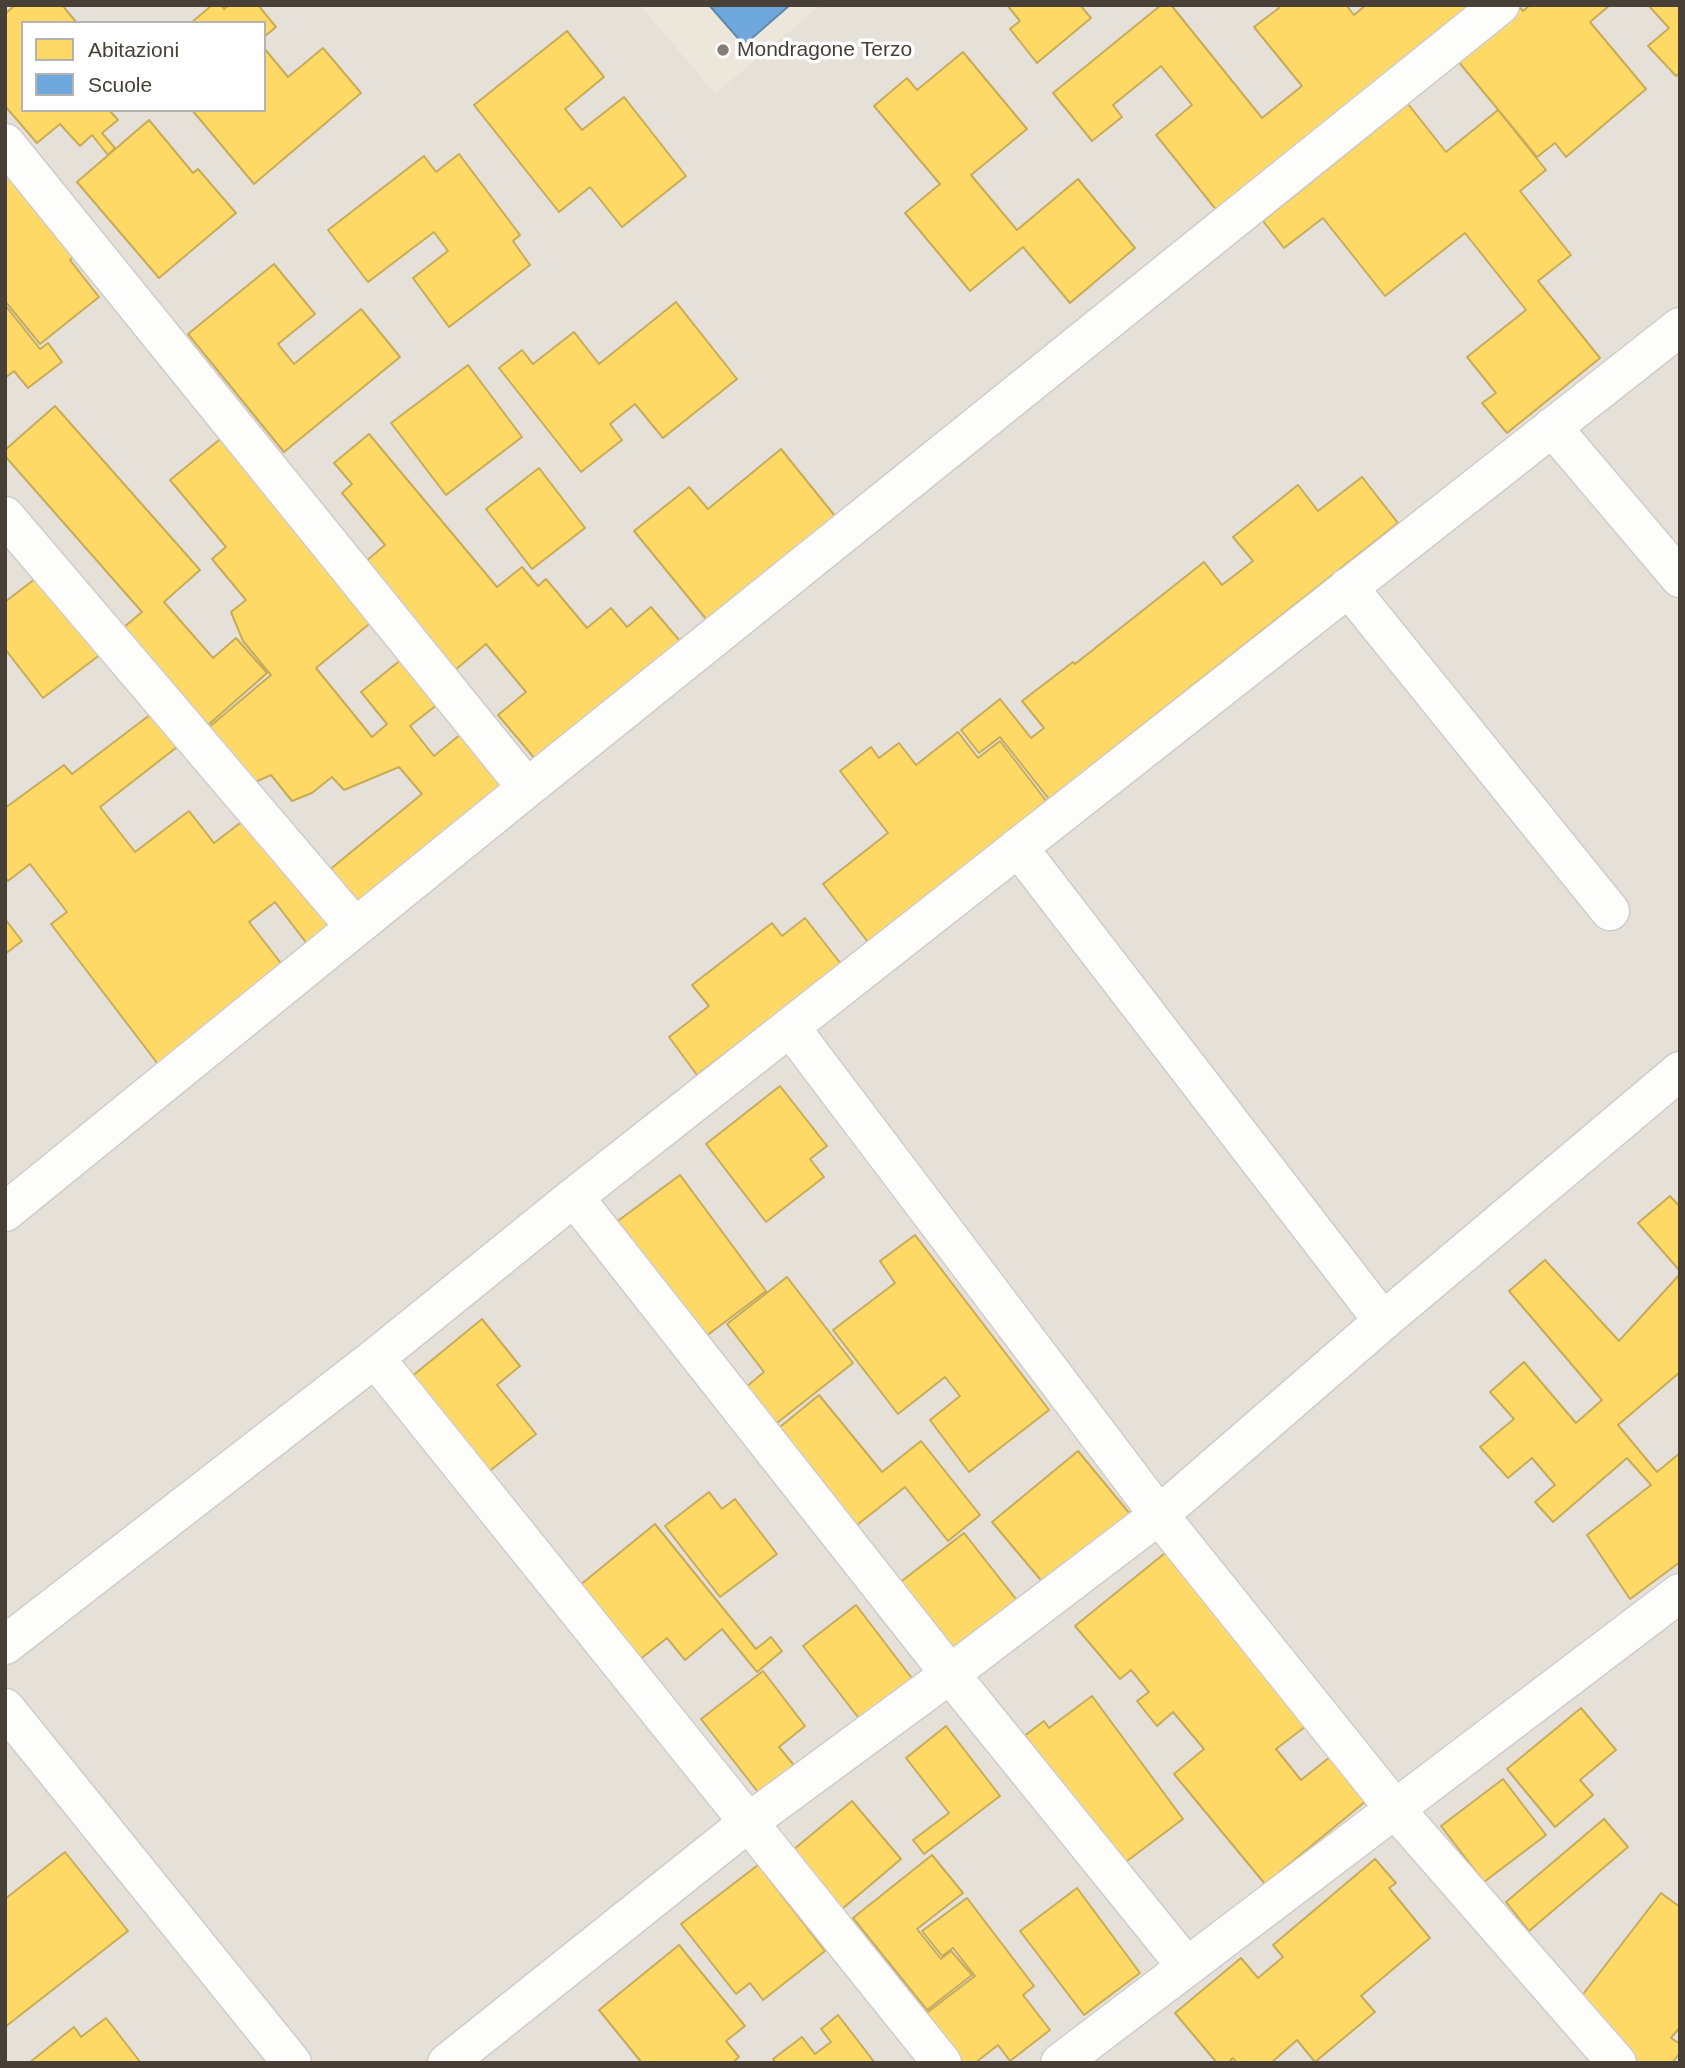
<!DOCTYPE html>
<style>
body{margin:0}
#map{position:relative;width:1685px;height:2068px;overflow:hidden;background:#f1efec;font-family:Helvetica,sans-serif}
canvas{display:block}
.frame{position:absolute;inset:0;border:7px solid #484037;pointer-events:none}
.legend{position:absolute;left:21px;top:21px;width:245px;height:91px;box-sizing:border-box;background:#fff;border:2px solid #b6b3af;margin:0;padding:9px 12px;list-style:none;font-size:21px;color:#484037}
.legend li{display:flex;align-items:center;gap:14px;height:35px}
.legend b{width:35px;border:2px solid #b6b3af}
</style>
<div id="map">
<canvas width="1685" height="2068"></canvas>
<div class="frame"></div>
<ul class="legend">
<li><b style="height:19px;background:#ffd966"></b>Abitazioni</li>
<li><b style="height:19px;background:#6fa8dc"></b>Scuole</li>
</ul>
</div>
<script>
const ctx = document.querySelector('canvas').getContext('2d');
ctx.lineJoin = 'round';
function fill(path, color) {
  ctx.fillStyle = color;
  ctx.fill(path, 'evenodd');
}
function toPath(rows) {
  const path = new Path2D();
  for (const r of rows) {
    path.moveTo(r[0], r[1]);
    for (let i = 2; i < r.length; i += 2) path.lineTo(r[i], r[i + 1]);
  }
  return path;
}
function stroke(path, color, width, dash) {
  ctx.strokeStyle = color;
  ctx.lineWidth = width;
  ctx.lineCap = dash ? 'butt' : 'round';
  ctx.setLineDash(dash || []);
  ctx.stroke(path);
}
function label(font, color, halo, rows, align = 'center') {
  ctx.font = font + ' Helvetica,sans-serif';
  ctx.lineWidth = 7;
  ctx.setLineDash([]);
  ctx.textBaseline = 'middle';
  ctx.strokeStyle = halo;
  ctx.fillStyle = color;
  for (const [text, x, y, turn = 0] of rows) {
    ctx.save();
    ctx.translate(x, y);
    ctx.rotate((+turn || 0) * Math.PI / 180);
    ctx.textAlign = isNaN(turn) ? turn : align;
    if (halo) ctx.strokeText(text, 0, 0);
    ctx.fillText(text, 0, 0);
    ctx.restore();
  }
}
const residential = toPath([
 [5,5,1680,5,1680,2063,5,2063],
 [23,23,264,23,264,110,23,110]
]);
const education = toPath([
 [640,5,821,5,715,94]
]);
const homes = toPath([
 [15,5,62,5,77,23,23,23,23,110,109,110,118,120,102,133,115,148,108,155,92,135,80,146,60,124,37,143,5,106,5,14,15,5],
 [212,5,221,5,224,9,229,5,258,5,276,27,264,37,264,23,191,23,212,5],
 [1007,5,1080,5,1091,18,1037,63,1010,29,1020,21,1007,5],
 [1161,5,1171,5,1262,118,1302,86,1254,27,1279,8,1277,5,1346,5,1354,15,1366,5,1472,5,1218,212,1156,135,1192,105,1161,66,1113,105,1122,117,1092,141,1053,93,1161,5],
 [1530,5,1610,5,1590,22,1646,89,1566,157,1555,143,1537,157,1458,61,1521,8,1523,11,1530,5],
 [1648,5,1680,5,1680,73,1676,76,1648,46,1669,28,1648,5],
 [567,31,604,77,565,109,582,130,624,97,686,176,622,227,590,187,559,212,474,105,567,31],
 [264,48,288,77,323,48,361,93,254,184,192,110,264,110,264,48],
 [963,52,1027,129,971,175,1017,230,1078,179,1135,248,1070,303,1023,247,970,291,905,213,940,184,874,106,907,78,917,90,963,52],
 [1408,104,1446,152,1498,110,1546,170,1520,191,1571,255,1538,281,1600,358,1507,433,1482,403,1496,393,1467,357,1526,310,1465,233,1385,296,1323,218,1284,248,1263,221,1408,104],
 [149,120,193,173,198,169,236,213,159,278,77,182,149,120],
 [459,154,520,235,513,241,530,265,449,327,413,278,448,251,434,232,368,282,328,230,424,156,436,172,459,154],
 [5,170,79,253,70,260,99,297,40,344,5,301,5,170],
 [274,264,315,314,278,344,294,364,361,309,400,357,284,452,188,334,274,264],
 [676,302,737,379,663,438,635,404,610,424,622,440,581,472,499,368,522,350,533,364,574,332,599,364,676,302],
 [5,305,40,349,48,343,62,362,28,388,14,371,5,378,5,305],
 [468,365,522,437,446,495,391,423,468,365],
 [55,406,200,570,164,602,213,658,236,638,267,673,208,725,123,628,142,612,5,456,5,450,55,406],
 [369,434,497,587,522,567,538,586,546,579,587,628,611,608,627,627,651,607,685,647,542,767,498,715,526,692,486,644,454,671,364,563,385,545,342,493,352,484,334,463,369,434],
 [224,436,374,620,316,668,372,737,387,724,361,692,402,659,438,704,410,726,434,756,472,725,520,785,359,909,328,871,422,794,399,767,344,790,332,777,312,793,292,801,271,775,253,783,208,728,271,675,243,641,231,612,246,600,212,559,226,547,170,480,224,436],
 [781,449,839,521,711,625,634,531,689,487,708,509,781,449],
 [539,468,585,528,532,569,486,509,539,468],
 [1362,477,1398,523,1049,799,1000,737,979,753,961,730,1000,699,1031,738,1044,728,1022,701,1073,662,1075,664,1204,562,1222,585,1253,561,1233,537,1298,485,1318,511,1362,477],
 [40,575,101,654,43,698,5,649,5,602,40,575],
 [159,708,186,740,100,807,135,852,189,811,214,843,252,814,339,925,311,949,275,902,249,922,290,975,164,1072,51,924,67,912,30,864,8,881,5,878,5,808,64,765,72,774,159,708],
 [958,732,978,758,1000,741,1047,802,868,942,823,884,888,833,840,771,871,747,879,758,899,743,916,765,958,732],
 [805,918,841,964,697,1075,669,1037,709,1006,692,985,772,923,782,936,805,918],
 [5,919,22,941,5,954,5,919],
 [780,1086,827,1146,810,1159,824,1177,766,1222,706,1144,780,1086],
 [680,1175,766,1291,697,1343,611,1226,680,1175],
 [1670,1196,1680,1207,1680,1271,1638,1223,1670,1196],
 [915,1235,1049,1410,969,1472,930,1420,960,1396,945,1377,898,1414,833,1330,895,1283,880,1261,915,1235],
 [1545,1260,1619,1341,1680,1274,1680,1372,1618,1425,1657,1472,1680,1453,1680,1562,1630,1599,1587,1535,1651,1485,1627,1458,1553,1522,1535,1502,1555,1485,1532,1458,1508,1478,1480,1447,1514,1419,1490,1392,1524,1362,1576,1423,1602,1400,1509,1291,1545,1260],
 [787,1277,853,1363,768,1430,739,1393,764,1372,727,1324,787,1277],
 [482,1319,520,1366,497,1385,536,1434,482,1477,405,1382,482,1319],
 [819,1395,882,1472,921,1441,980,1515,948,1541,905,1487,847,1533,769,1436,819,1395],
 [1078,1451,1130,1514,1045,1585,992,1522,1078,1451],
 [709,1492,722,1509,735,1499,777,1554,720,1597,665,1526,709,1492],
 [655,1524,756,1649,771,1637,782,1651,757,1672,722,1629,685,1660,667,1638,634,1664,574,1590,655,1524],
 [964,1533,1019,1603,949,1658,894,1587,964,1533],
 [1165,1553,1306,1726,1276,1749,1301,1780,1330,1757,1366,1801,1265,1884,1174,1774,1204,1749,1173,1712,1157,1726,1137,1701,1149,1692,1131,1670,1120,1679,1075,1626,1165,1553],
 [856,1605,914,1681,861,1721,803,1646,856,1605],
 [763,1671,805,1726,779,1747,797,1769,761,1796,701,1719,763,1671],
 [1092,1696,1183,1819,1115,1870,1019,1740,1044,1721,1049,1728,1092,1696],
 [1581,1708,1616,1750,1580,1780,1593,1795,1555,1827,1507,1769,1581,1708],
 [946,1726,1000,1796,924,1854,913,1840,949,1813,906,1758,946,1726],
 [1503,1779,1546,1835,1484,1882,1441,1826,1503,1779],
 [852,1801,901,1859,842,1909,793,1850,852,1801],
 [1604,1819,1628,1847,1529,1931,1506,1902,1604,1819],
 [65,1852,128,1931,5,2027,5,1899,65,1852],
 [932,1855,963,1893,917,1929,941,1959,951,1951,972,1975,927,2010,853,1918,932,1855],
 [1375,1859,1396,1883,1389,1888,1430,1938,1361,1996,1375,2012,1315,2062,1297,2040,1271,2063,1237,2063,1233,2058,1228,2063,1217,2063,1175,2013,1241,1958,1258,1978,1283,1957,1273,1945,1375,1859],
 [758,1865,825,1951,763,2000,750,1983,736,1994,681,1924,758,1865],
 [1077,1888,1140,1973,1084,2015,1020,1931,1077,1888],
 [1661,1893,1680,1907,1680,2027,1671,2038,1680,2044,1680,2053,1672,2063,1630,2063,1574,2006,1661,1893],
 [967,1898,1034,1986,1023,1995,1050,2030,1010,2061,998,2045,975,2063,960,2063,924,2015,975,1976,953,1948,942,1956,922,1931,967,1898],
 [679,1945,745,2026,726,2041,739,2057,732,2063,642,2063,599,2010,679,1945],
 [838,2015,875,2063,776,2063,773,2059,802,2037,815,2054,831,2042,821,2029,838,2015],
 [106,2018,141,2063,29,2063,74,2027,81,2037,106,2018]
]);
const schools = toPath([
 [709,5,790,5,744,45,709,5]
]);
const minor = toPath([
 [5,143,527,788],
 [1552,427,1680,578],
 [5,516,355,927],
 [1348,587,1610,911],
 [1018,847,1383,1321],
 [790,1027,1159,1515,1395,1809,1617,2063],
 [574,1197,950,1674,1187,1967],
 [5,1212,527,788,1500,5],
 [375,1358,942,2063],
 [5,1645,375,1358,574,1197,1680,327],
 [5,1708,292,2063],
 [447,2063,749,1822,950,1674,1159,1515,1383,1321,1680,1071],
 [1060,2063,1680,1593]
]);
const markers = [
 [723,50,7,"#837d76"]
];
const poiNames = [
 ["Mondragone Terzo",737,50]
];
fill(residential, '#e5e1d9');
fill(education, '#ece6db');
fill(homes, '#ffd966');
stroke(homes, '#c8ab58', 2);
fill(schools, '#6fa8dc');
stroke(schools, '#6389aa', 2);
stroke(minor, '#cfcdc9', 41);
stroke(minor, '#fdfdfc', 38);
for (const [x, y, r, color] of markers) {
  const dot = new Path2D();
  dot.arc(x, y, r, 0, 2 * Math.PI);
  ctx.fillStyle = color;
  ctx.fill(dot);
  stroke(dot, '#fff', 2.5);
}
label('21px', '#484037', '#fff', poiNames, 'left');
</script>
